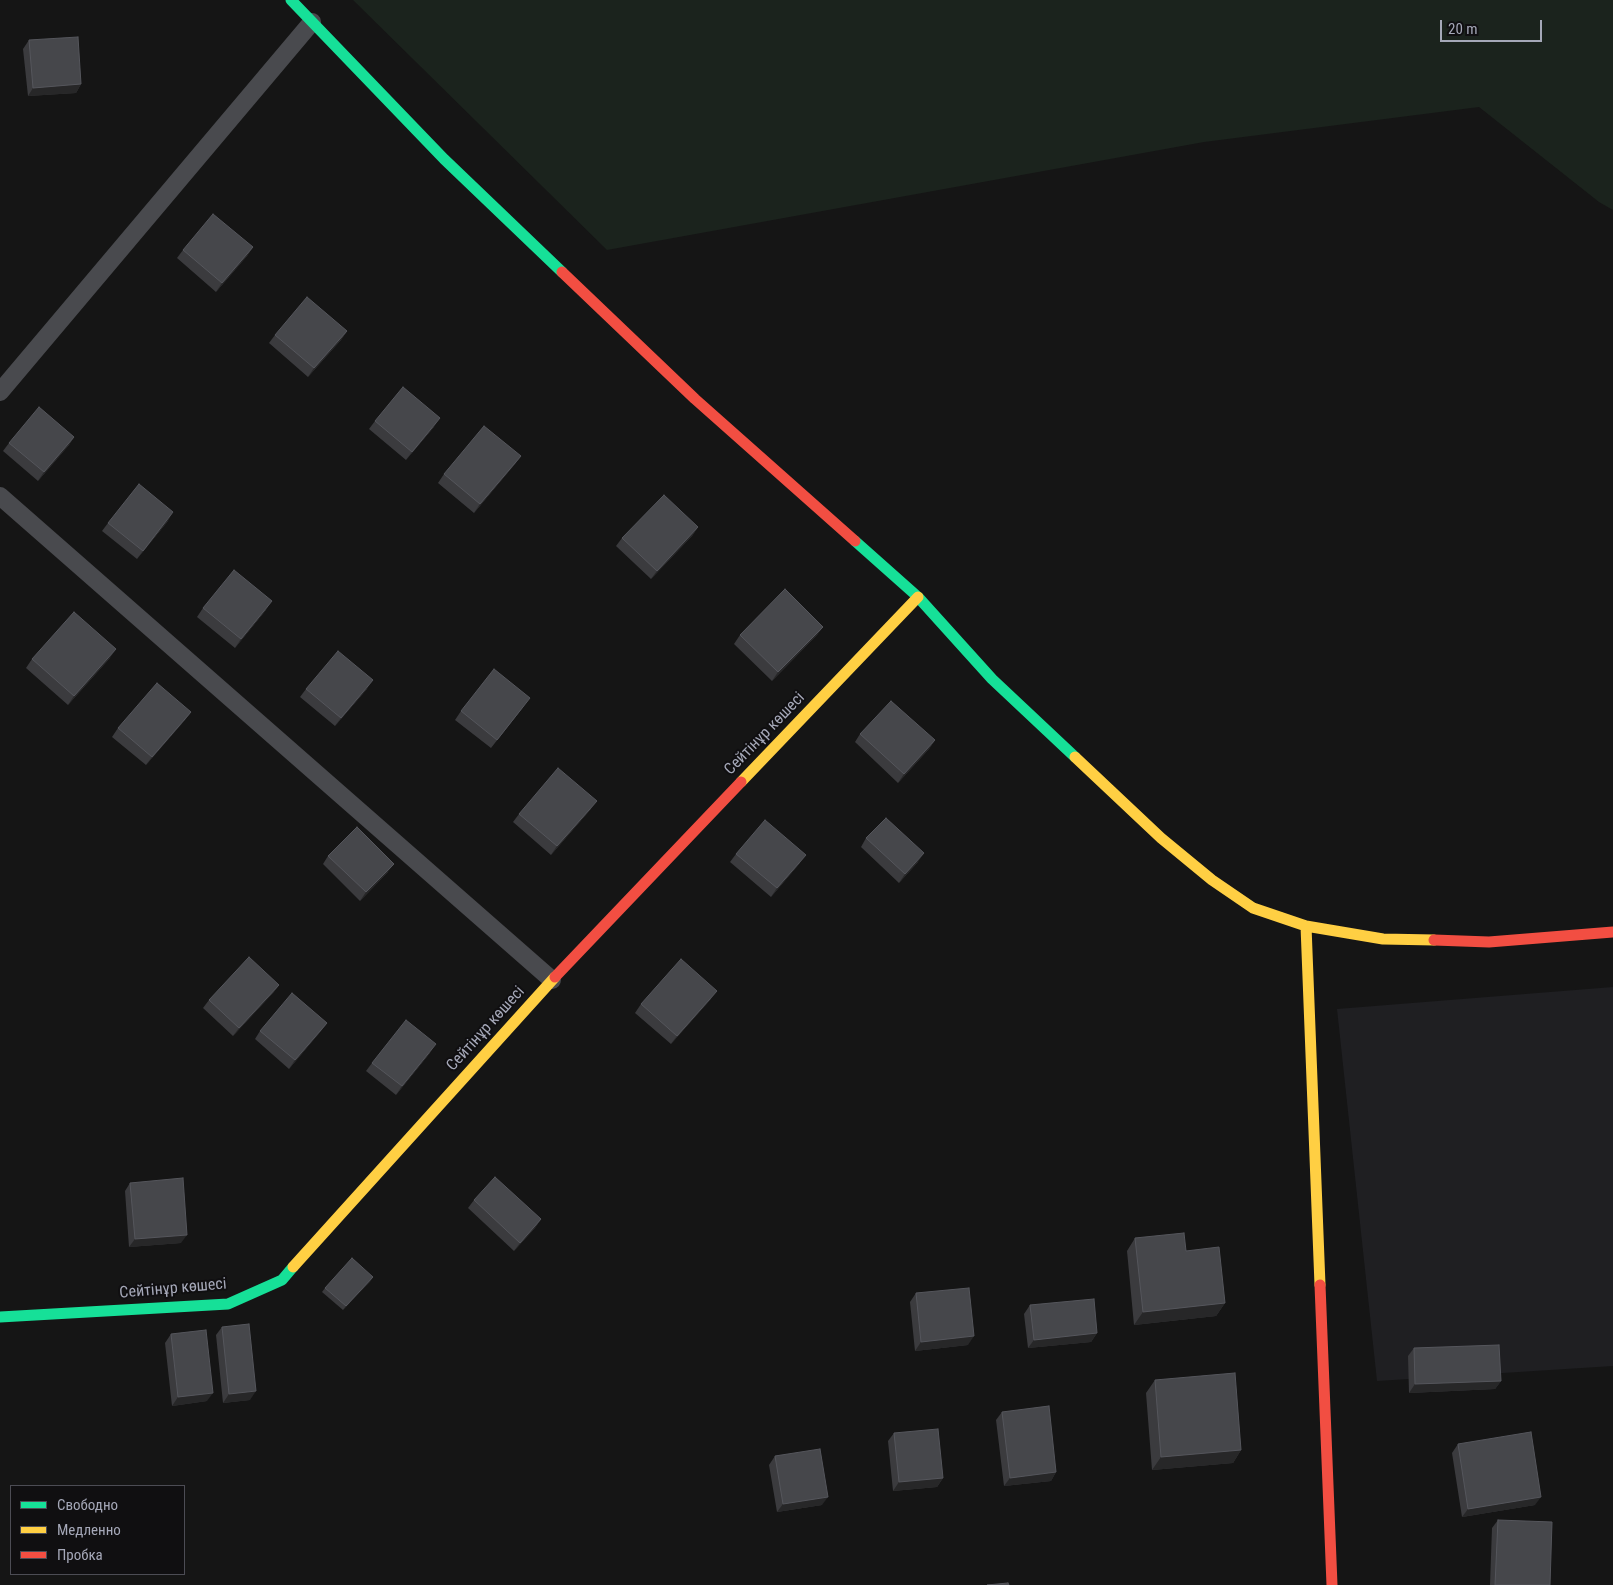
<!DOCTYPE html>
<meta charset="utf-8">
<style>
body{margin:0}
#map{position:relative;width:1613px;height:1585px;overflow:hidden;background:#151515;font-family:"Roboto Condensed",sans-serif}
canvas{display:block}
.legend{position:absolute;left:10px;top:1485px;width:175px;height:90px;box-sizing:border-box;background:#100f11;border:1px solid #4c4c54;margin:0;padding:6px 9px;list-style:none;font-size:15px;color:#a5a8b8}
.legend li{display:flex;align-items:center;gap:10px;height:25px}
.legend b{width:25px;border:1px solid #4c4c54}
.scale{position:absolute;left:1440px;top:20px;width:102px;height:22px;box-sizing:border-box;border:2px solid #a5a8b8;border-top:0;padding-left:6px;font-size:15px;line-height:18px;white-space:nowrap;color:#a5a8b8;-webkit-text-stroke:4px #100f11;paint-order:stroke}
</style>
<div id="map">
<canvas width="1613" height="1585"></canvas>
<ul class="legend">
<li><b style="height:6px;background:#16e098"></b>Свободно</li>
<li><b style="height:6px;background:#ffcf43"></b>Медленно</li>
<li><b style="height:6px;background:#f24e42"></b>Пробка</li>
</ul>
<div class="scale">20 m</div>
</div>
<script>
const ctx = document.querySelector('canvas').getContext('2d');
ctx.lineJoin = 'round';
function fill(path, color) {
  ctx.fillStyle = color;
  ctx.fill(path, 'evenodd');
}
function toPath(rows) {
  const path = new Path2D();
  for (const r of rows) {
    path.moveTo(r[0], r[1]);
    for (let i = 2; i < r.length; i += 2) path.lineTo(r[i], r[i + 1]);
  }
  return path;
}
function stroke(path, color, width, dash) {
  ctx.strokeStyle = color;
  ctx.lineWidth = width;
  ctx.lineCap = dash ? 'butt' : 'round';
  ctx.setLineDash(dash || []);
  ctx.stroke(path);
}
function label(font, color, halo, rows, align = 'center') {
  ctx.font = font + ' "Roboto Condensed",sans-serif';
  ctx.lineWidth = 4;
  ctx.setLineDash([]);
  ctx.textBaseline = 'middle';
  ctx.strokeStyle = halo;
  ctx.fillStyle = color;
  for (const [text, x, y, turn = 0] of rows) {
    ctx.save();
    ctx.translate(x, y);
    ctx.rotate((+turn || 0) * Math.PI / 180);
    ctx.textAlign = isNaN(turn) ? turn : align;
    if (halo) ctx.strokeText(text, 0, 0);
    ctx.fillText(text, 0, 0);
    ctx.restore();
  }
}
const built = toPath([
 [1613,987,1613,1366,1377,1381,1337,1009]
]);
const green = toPath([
 [353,0,1613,0,1613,210,1599,202,1479,107,1204,142,607,250]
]);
const lane = toPath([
 [0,392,312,22],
 [0,496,552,980]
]);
const fast = toPath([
 [291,0,444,159,562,272],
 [855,541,918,597,992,679,1075,757],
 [0,1317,228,1304,282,1280,293,1267]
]);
const slow = toPath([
 [1075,757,1161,838,1212,880,1253,908,1306,926,1383,939,1434,940],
 [741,782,918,597],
 [1306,926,1320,1285],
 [293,1267,555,977]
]);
const jam = toPath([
 [562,272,695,399,855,541],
 [1434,940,1489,942,1613,932],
 [555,977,741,782],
 [1320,1285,1332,1585]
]);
const wall = toPath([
 [29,40,81,84,76,93,28,96,23,49],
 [253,247,247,256,216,292,177,258,183,250],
 [347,331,341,340,308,377,269,343,275,335],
 [375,421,434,427,406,460,369,429],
 [74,437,69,445,38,481,3,451,9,443],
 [521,456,515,464,474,513,438,483,444,474],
 [168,521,137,559,102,531,108,523],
 [698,527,692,536,651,579,616,546,622,538],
 [203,608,266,610,235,648,197,617],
 [823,627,817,635,772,681,734,644,740,635],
 [110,658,68,705,26,668,32,659],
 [306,689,367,689,335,726,300,697],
 [524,706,491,748,455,720,461,711],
 [191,712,185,720,146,765,112,737,118,728],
 [860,734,935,740,929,749,898,783,855,742],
 [591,809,551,855,513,822,519,814],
 [866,838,918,862,899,883,861,847],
 [736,854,800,863,771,897,730,862],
 [328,856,388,872,360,901,323,864],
 [279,985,273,993,233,1036,203,1008,209,1000],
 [711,999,671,1044,635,1013,641,1004],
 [327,1023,321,1031,289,1069,255,1039,260,1031],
 [430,1053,396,1095,366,1071,372,1063],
 [130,1183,181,1243,129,1247,125,1191],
 [474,1200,541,1219,535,1228,514,1251,468,1208],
 [1135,1238,1186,1251,1225,1303,1216,1316,1134,1325,1127,1251],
 [373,1277,343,1310,322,1292,325,1288],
 [916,1293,968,1345,915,1351,910,1302],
 [1030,1305,1097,1333,1091,1342,1028,1348,1024,1314],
 [222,1327,250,1400,223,1403,216,1335],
 [171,1334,207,1401,172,1406,165,1343],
 [1414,1348,1501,1381,1495,1389,1409,1393,1408,1356],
 [1155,1380,1241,1450,1233,1463,1152,1470,1146,1393],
 [1002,1412,1056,1472,1051,1481,1004,1486,996,1420],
 [894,1433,943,1478,937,1487,893,1491,888,1441],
 [1458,1444,1535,1505,1462,1517,1452,1453],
 [775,1456,822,1505,777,1512,769,1465],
 [1498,1520,1550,1585,1490,1585,1492,1528]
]);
const shadedWall = toPath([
 [81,84,76,93,28,96,33,88],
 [253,247,247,256,216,292,222,283],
 [347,331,341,340,308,377,314,368],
 [440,418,434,427,406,460,412,452],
 [74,437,69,445,38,481,44,472],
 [521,456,515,464,474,513,480,504],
 [173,512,168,521,137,559,143,551],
 [698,527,692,536,651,579,657,571],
 [272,601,266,610,235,648,241,639],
 [823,627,817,635,772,681,778,672],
 [116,649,110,658,68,705,74,696],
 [373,680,367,689,335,726,341,718],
 [191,712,185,720,146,765,152,757],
 [935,740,929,749,898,783,904,774],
 [597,801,591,809,551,855,557,846],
 [924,853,918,862,899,883,905,874],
 [806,855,800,863,771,897,777,888],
 [394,864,388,872,360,901,366,892],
 [279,985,273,993,233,1036,239,1028],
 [717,991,711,999,671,1044,677,1036],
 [327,1023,321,1031,289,1069,295,1060],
 [436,1044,430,1053,396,1095,402,1086],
 [541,1219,535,1228,514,1251,520,1243],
 [187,1235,181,1243,129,1247,135,1239],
 [373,1277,370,1282,343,1310,346,1306],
 [1225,1303,1216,1316,1134,1325,1143,1312],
 [1097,1333,1091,1342,1028,1348,1034,1340],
 [974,1336,968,1345,915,1351,921,1342],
 [1501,1381,1495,1389,1409,1393,1415,1384],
 [256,1391,250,1400,223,1403,229,1394],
 [213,1393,207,1401,172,1406,178,1397],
 [1241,1450,1233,1463,1152,1470,1161,1457],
 [1056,1472,1051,1481,1004,1486,1010,1478],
 [943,1478,937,1487,893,1491,899,1482],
 [828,1497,822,1505,777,1512,783,1504],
 [1541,1497,1535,1505,1462,1517,1468,1509]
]);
const building = toPath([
 [78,37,81,84,33,88,29,40,78,37],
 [213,214,253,247,222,283,183,250,213,214],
 [307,297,347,331,314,368,275,335,307,297],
 [403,387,440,418,412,452,375,421,403,387],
 [39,407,74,437,44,472,9,443,39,407],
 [484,426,521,456,480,504,444,474,484,426],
 [139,484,173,512,143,551,108,523,139,484],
 [664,495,698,527,657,571,622,538,664,495],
 [234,570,272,601,241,639,203,608,234,570],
 [785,589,823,627,778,672,740,635,785,589],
 [74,612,116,649,74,696,32,659,74,612],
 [338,651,373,680,341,718,306,689,338,651],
 [494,669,530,698,497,740,461,711,494,669],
 [157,683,191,712,152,757,118,728,157,683],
 [891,701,935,740,904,774,860,734,891,701],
 [558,768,597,801,557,846,519,814,558,768],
 [886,818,924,853,905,874,866,838,886,818],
 [765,820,806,855,777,888,736,854,765,820],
 [357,827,394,864,366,892,328,856,357,827],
 [249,957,279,985,239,1028,209,1000,249,957],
 [681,959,717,991,677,1036,641,1004,681,959],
 [292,993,327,1023,295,1060,260,1031,292,993],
 [406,1020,436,1044,402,1086,372,1063,406,1020],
 [495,1177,541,1219,520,1243,474,1200,495,1177],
 [183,1178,187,1235,135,1239,130,1183,183,1178],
 [1184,1233,1186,1251,1219,1247,1225,1303,1143,1312,1135,1238,1184,1233],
 [352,1258,373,1277,346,1306,325,1288,352,1258],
 [969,1288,974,1336,921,1342,916,1293,969,1288],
 [1094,1299,1097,1333,1034,1340,1030,1305,1094,1299],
 [249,1324,256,1391,229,1394,222,1327,249,1324],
 [206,1330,213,1393,178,1397,171,1334,206,1330],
 [1499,1345,1501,1381,1415,1384,1414,1348,1499,1345],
 [1235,1373,1241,1450,1161,1457,1155,1380,1235,1373],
 [1049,1406,1056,1472,1010,1478,1002,1412,1049,1406],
 [938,1429,943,1478,899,1482,894,1433,938,1429],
 [1531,1432,1541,1497,1468,1509,1458,1444,1531,1432],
 [820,1449,828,1497,783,1504,775,1456,820,1449],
 [1498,1520,1552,1522,1550,1585,1495,1585,1498,1520],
 [1008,1583,1009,1585,987,1585,1008,1583]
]);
const streetNames = [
 ["Сейтінұр көшесі",765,734,-46],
 ["Сейтінұр көшесі",486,1029,-48],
 ["Сейтінұр көшесі",173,1289,-5]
];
fill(built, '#1f1f22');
fill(green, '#1b231d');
stroke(lane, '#494a4e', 18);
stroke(fast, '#16e098', 11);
stroke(slow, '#ffcf43', 11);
stroke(jam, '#f24e42', 11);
fill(wall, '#3b3b3e');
fill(shadedWall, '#272728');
fill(building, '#46474b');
stroke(building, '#55565c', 1);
label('16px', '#a5a8b8', '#100f11', streetNames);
</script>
